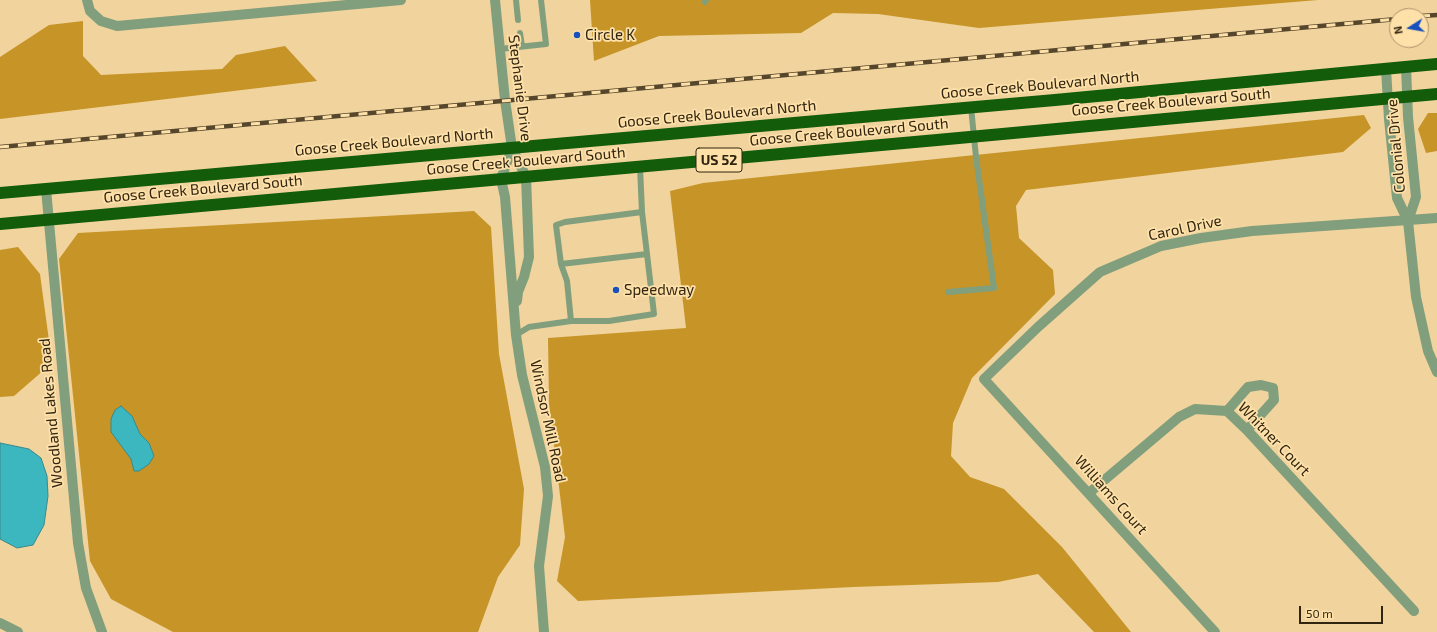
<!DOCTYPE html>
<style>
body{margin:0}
#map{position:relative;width:1437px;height:632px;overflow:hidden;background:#f1d39d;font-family:"Exo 2",sans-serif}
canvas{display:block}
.north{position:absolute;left:1389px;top:8px;width:40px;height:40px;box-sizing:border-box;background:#fee0a9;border:1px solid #ac956c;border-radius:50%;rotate:259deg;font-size:11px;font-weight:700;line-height:16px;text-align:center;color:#312510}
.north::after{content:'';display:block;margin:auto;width:14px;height:18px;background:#1850bc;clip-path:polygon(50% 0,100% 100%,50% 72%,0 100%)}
.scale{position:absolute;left:1299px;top:606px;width:84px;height:18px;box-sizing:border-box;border:2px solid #312510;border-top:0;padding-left:5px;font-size:12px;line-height:14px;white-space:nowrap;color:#312510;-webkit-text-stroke:3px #fee0a9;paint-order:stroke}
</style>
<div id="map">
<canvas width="1437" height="632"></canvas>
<div class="north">N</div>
<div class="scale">50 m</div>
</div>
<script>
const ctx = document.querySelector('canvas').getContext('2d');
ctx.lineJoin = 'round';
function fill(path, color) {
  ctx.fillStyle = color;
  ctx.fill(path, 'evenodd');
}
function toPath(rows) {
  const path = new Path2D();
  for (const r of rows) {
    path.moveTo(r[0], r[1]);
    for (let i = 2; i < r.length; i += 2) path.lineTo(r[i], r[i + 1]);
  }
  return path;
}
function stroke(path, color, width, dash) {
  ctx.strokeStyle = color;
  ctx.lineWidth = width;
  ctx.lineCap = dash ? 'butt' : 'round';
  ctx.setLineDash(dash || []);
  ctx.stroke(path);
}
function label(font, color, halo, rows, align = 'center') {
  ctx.font = font + ' "Exo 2",sans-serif';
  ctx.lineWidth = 3.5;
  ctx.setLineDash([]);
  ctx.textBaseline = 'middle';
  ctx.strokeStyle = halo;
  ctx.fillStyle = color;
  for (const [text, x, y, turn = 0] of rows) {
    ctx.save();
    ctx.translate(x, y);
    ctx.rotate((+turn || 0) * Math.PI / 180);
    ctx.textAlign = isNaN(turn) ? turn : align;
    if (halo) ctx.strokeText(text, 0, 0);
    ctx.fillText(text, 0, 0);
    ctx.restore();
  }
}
const forest = toPath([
 [590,0,1318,0,979,28,878,14,833,13,801,33,659,36,594,61],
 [83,21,83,56,101,75,222,69,236,55,285,46,317,81,0,119,0,57,49,25],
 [1428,113,1437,113,1437,151,1426,153,1418,129],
 [1364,115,1371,128,1343,152,1026,190,1016,206,1019,238,1053,270,1055,294,972,378,953,423,951,456,970,477,1004,489,1062,547,1131,632,1094,632,1038,574,998,582,853,587,578,601,557,581,565,537,549,403,548,338,686,328,670,191,703,183],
 [474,211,491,227,499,354,524,489,520,545,498,577,478,632,173,632,111,599,90,561,59,259,78,233],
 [18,247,40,274,52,363,14,396,0,397,0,250]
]);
const water = toPath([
 [121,406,132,416,140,434,149,443,154,456,149,464,139,471,134,471,131,459,111,432,111,419,115,410,121,406],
 [0,443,29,449,41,458,47,476,48,496,44,525,33,545,17,548,0,539,0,443]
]);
const lane = toPath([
 [516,0,518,20],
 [705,2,706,0],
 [520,33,522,46],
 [500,49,546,44,541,0],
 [561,264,647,254,642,212],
 [948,292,994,288,976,157,971,107],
 [571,321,609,321,654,314,647,254],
 [516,335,529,327,571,321,567,281,561,264,556,225,565,222,642,212,640,167]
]);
const street = toPath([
 [87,0,90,11,101,21,117,26,401,0],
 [495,0,505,100,512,148,526,177,529,257,524,277,518,292,517,301],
 [1406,67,1408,117,1416,197,1408,221],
 [1386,69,1389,119,1397,198,1408,221,1416,297,1428,351,1437,372],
 [512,148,501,179,505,197,516,335,522,375,545,467,548,496,539,566,544,632],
 [46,189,78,543,86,588,102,632],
 [1227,411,1248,387,1261,385,1273,388,1274,400,1247,430],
 [1089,493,1179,417,1195,409,1227,411,1247,430,1414,611],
 [0,623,18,632],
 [1215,632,984,379,1038,327,1100,272,1161,246,1201,238,1252,231,1437,218]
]);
const highway = toPath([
 [0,193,1055,100,1437,64],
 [0,224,937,140,1437,94]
]);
const rail = toPath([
 [1421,16,1437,15],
 [0,147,1397,19]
]);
const markers = [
 [577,35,4,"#1850bc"],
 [616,290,4,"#1850bc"]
];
const shields = [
 [719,160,46]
];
const shieldNames = [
 ["US 52",719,160]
];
const poiNames = [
 ["Circle K",585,35],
 ["Speedway",624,290]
];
const streetNames = [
 ["Goose Creek Boulevard North",1040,85,-5],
 ["Stephanie Drive",520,88,83],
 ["Goose Creek Boulevard South",1171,102,-5],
 ["Goose Creek Boulevard North",717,114,-5],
 ["Goose Creek Boulevard South",849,132,-5],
 ["Goose Creek Boulevard North",394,142,-5],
 ["Colonial Drive",1396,146,-95],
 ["Goose Creek Boulevard South",526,161,-5],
 ["Goose Creek Boulevard South",203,189,-5],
 ["Carol Drive",1185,228,-12],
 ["Woodland Lakes Road",51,413,-95],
 ["Windsor Mill Road",548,421,78],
 ["Whitner Court",1274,439,46],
 ["Williams Court",1111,495,48]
];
fill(forest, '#c69427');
fill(water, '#3cb6bf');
stroke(water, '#398a8a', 1);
stroke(lane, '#819f7d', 6);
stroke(street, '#819f7d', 10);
stroke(highway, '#125c0a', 12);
stroke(rail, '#56462b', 4.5);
stroke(rail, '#fee0a9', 3, [9]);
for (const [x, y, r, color] of markers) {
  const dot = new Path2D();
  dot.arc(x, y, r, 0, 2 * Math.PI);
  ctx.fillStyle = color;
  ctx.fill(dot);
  stroke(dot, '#fee0a9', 1.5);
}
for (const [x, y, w] of shields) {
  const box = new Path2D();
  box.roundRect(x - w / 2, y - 12, w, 24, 3);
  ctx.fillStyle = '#fee0a9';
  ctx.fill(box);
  stroke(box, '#312510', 1);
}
label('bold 14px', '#312510', null, shieldNames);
label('15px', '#312510', '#fee0a9', poiNames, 'left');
label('15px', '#312510', '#fee0a9', streetNames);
</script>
